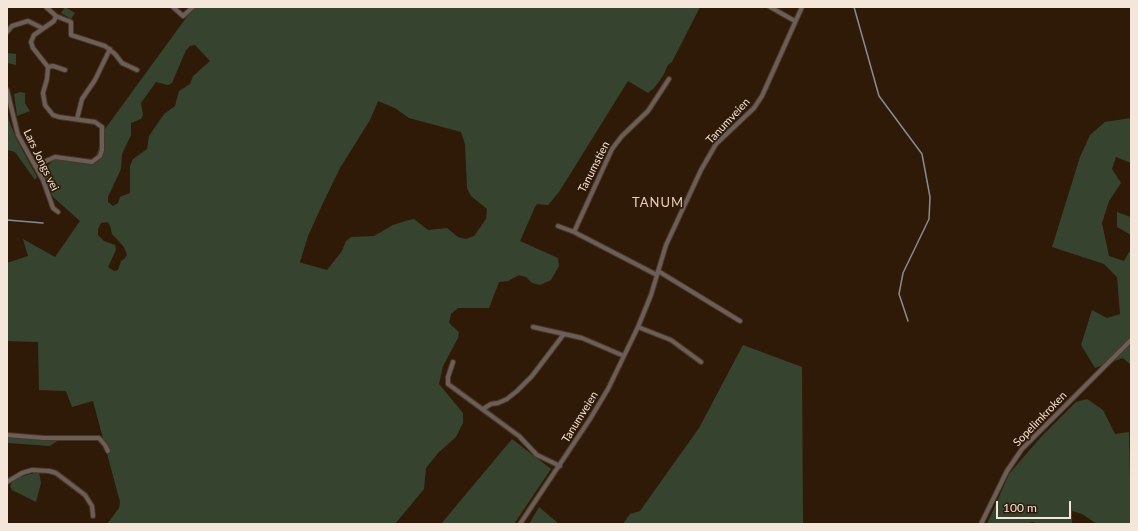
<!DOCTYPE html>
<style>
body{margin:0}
#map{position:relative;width:1138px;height:531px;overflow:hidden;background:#2f1a07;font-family:Lato,sans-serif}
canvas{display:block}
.frame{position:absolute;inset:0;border:8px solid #f5e6da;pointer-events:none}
.scale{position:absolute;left:996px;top:501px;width:75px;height:18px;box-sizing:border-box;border:2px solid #f5e6da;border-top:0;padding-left:5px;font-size:12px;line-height:14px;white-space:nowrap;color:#f5e6da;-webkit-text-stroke:3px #2f1a07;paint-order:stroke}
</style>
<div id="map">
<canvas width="1138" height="531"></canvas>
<div class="frame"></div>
<div class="scale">100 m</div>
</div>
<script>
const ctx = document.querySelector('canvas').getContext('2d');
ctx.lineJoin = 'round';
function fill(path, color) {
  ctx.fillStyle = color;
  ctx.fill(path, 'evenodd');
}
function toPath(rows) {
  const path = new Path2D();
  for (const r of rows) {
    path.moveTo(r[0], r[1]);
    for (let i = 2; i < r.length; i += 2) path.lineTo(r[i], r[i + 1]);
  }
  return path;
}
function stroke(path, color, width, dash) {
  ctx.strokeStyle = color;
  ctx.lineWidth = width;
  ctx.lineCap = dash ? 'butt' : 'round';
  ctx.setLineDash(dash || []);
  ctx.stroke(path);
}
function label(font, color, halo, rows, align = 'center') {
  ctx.font = font + ' Lato,sans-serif';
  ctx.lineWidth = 3.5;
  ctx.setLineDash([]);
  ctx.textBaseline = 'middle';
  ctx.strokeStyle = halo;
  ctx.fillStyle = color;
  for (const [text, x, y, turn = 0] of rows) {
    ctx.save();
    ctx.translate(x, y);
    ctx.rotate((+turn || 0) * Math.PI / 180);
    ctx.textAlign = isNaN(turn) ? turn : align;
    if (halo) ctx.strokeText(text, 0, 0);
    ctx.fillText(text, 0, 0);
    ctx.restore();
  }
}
const green = toPath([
 [65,7,75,13,71,19,61,13],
 [194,7,700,7,672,62,668,65,663,76,654,88,648,93,628,81,559,192,548,205,537,204,535,207,520,241,558,258,559,266,551,280,540,285,532,283,526,277,519,275,508,281,499,282,489,308,458,308,451,314,449,323,459,332,458,338,443,366,439,384,463,413,463,423,456,437,438,453,426,468,424,489,395,524,107,524,119,508,120,502,93,401,72,407,66,391,39,390,38,342,7,341,7,263,28,256,23,239,55,257,80,221,53,197,41,172,57,157,94,162,105,129],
 [195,45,210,61,193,76,190,84,179,91,175,106,164,114,149,136,147,149,133,159,130,166,130,193,120,197,118,203,113,206,108,202,108,197,121,169,122,154,131,135,131,123,141,119,143,115,141,103,156,82,168,85,172,83,186,50,190,46],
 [378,101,395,108,409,118,461,132,465,144,467,188,471,196,487,209,486,219,474,236,466,239,458,237,447,228,428,230,414,219,409,220,393,225,374,236,351,237,346,241,342,251,327,270,302,263,300,262,308,236,323,203,340,168,370,120],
 [107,222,110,225,112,234,124,247,127,255,124,259,121,261,118,270,114,271,108,267,116,250,115,245,104,241,98,235,98,229,101,223],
 [7,53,16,54,16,65,7,63],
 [20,92,25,93,25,103,30,111,17,116,14,94],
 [7,109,9,121,17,140,37,177,35,180,15,152,7,150],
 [1131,118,1131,163,1116,157,1112,169,1121,183,1109,201,1102,223,1109,256,1124,261,1129,252,1131,253,1131,365,1123,358,1095,368,1081,345,1092,310,1107,318,1120,314,1117,277,1104,264,1052,247,1080,157,1090,135,1105,122],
 [1117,212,1131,217,1131,235,1117,227],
 [743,345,802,367,803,524,623,524,630,514,640,511,699,428],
 [1087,399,1103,410,1115,434,1129,432,1131,524,1097,524,1082,514,1072,511,1072,524,1035,524,1034,522,1021,524,987,524,1009,474,1040,438,1076,402],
 [7,436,60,439,50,446,7,443],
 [512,439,551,469,514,524,441,524],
 [39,472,41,483,36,502,12,490,10,486,12,482,22,476],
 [539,507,559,524,529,524]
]);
const stream = toPath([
 [854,7,879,96,922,154,930,197,929,219,903,273,899,294,908,321],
 [7,220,43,223]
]);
const street = toPath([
 [173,7,183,16,193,7],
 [770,7,795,21],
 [56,16,71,22,71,35,105,46,115,54,122,63,137,70],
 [7,32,12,26,28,21,42,28],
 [48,67,53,66,65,70],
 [7,90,18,135,43,180,53,208,58,212],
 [77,119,82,99,95,80,110,49],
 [35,166,55,157,92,162,100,156,102,150,102,127,99,125,95,122,59,117,53,115,45,105,43,93,47,79,48,67,33,48,31,42,34,35,54,21,56,16,46,7],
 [558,226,574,232,657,275],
 [574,232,612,149,622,136,648,111,669,79],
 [658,271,740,321],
 [533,327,582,338,624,356],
 [638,327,671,340,701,362],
 [453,362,448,377,448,384,519,436,537,455,560,466],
 [483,409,491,404,498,403,507,399,517,391,532,376,564,334],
 [7,435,44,438,99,438,105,445,108,451],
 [7,482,22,473,32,470,49,471,56,473,85,495,92,506,93,516],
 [520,524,590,419,608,389,638,327,651,295,666,245,701,170,716,144,754,108,762,96,802,7],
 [981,524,1007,471,1022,449,1131,340]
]);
const streetNames = [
 ["Tanumveien",728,121,-47],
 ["Lars Jongs vei",41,160,64],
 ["Tanumstien",594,167,-63],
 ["Tanumveien",580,417,-58],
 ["Sopelimkroken",1040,419,-46]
];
const quarterNames = [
 ["TANUM",658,203]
];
fill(green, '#36442f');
stroke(stream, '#858c99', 1.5);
stroke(street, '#4b3725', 6);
stroke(street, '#6b5e58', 4);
label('11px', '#f5e6da', '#2f1a07', streetNames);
ctx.letterSpacing = '1px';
label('13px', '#eed0b9', '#2f1a07', quarterNames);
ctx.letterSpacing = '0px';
</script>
